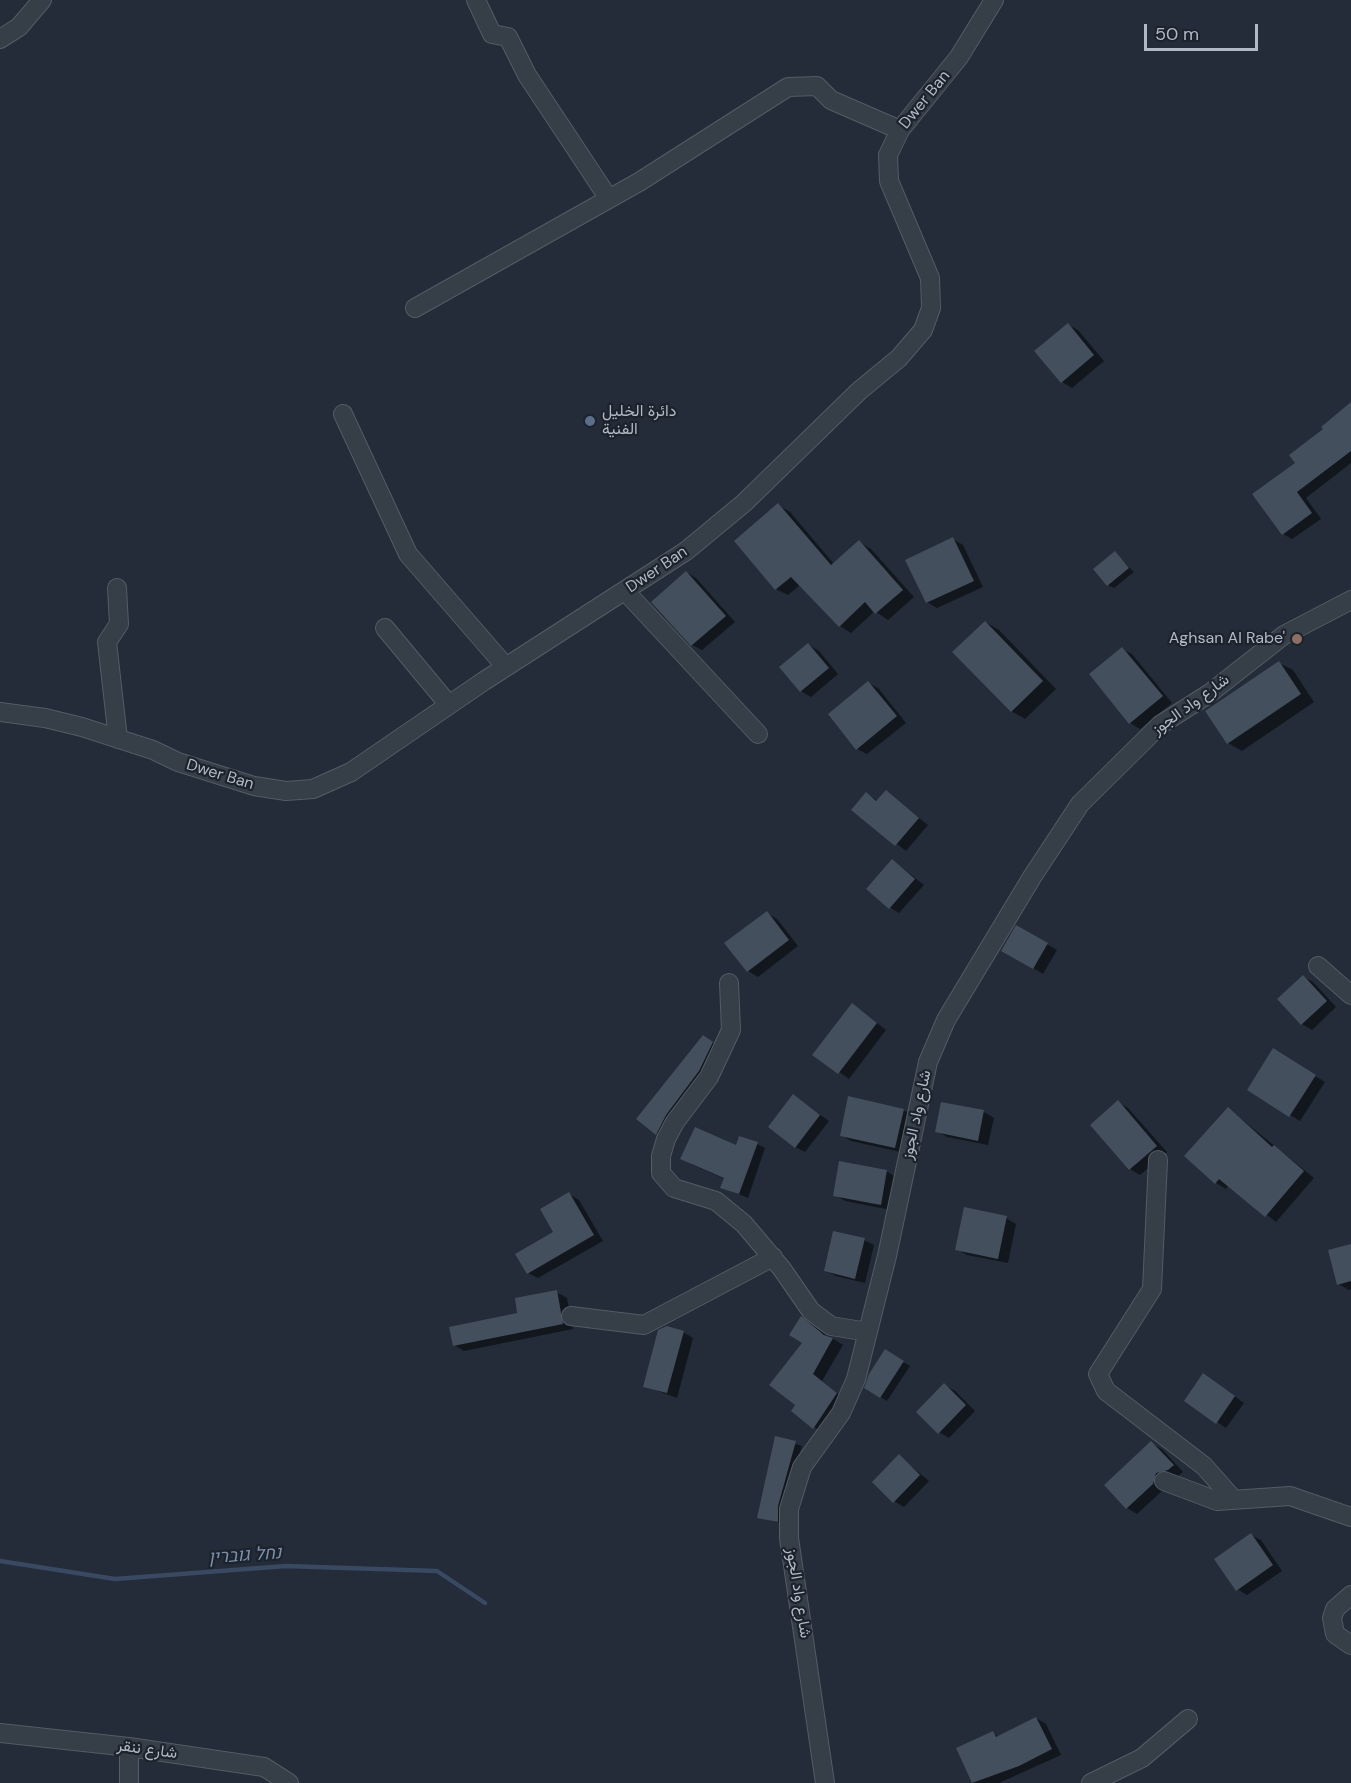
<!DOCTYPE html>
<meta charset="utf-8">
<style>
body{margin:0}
#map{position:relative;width:1351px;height:1783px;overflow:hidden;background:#232c38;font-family:"DM Sans",sans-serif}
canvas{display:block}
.scale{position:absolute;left:1144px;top:24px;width:114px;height:27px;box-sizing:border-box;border:3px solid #b1b9c5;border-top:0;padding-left:8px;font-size:18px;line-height:21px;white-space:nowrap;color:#b1b9c5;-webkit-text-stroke:4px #1c232d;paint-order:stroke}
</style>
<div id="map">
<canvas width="1351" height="1783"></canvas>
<div class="scale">50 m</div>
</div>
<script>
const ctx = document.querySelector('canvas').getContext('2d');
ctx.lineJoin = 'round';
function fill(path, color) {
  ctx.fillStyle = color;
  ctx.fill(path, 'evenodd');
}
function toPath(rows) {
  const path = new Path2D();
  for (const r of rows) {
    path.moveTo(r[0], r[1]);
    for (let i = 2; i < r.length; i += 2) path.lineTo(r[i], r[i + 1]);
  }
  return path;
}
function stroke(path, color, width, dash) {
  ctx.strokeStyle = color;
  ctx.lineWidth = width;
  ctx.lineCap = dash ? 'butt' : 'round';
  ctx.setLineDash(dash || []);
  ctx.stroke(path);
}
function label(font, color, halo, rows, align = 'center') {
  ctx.font = font + ' "DM Sans",Vazirmatn,Heebo,sans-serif';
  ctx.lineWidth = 4.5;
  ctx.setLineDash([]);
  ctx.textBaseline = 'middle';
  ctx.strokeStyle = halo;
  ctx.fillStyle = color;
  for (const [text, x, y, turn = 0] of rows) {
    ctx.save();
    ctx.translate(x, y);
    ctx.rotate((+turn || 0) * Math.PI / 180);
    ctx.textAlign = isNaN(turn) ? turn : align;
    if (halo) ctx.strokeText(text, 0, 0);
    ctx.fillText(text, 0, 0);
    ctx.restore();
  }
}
const shadow = toPath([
 [1068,325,1078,330,1104,361,1072,388,1062,382],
 [1351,404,1351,463,1306,498,1321,519,1292,539,1283,534,1297,463,1325,430],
 [778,505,790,512,834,564,859,542,871,549,914,597,888,620,875,611,851,633,840,626,800,585,788,595,776,589],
 [953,539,963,545,983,587,937,608,927,602],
 [1115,553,1134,572,1114,588,1108,585],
 [686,572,696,578,735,622,702,650,692,645],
 [985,622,999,630,1056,689,1025,719,1011,711],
 [809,645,819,651,838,674,811,697,801,691],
 [1122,649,1132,654,1172,703,1140,729,1130,723],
 [1279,663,1293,670,1314,702,1242,751,1228,743],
 [869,683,879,689,906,723,867,754,857,749],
 [886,792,928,825,906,851,853,810,866,794,878,801],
 [892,860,924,885,899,913,889,907],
 [767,913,777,919,798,946,758,977,748,971],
 [1017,927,1057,950,1043,974,1003,950],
 [1303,977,1313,982,1336,1007,1312,1030,1302,1024],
 [862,1011,886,1030,849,1079,814,1054],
 [704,1037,722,1049,666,1139,656,1134],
 [1283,1056,1325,1082,1300,1121,1290,1115],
 [793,1096,829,1121,805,1152,795,1147],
 [1118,1102,1128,1108,1167,1152,1140,1175,1130,1169],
 [942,1103,984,1112,994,1118,988,1145,947,1137,937,1131],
 [1229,1109,1314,1178,1276,1222,1229,1185,1226,1189,1216,1183],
 [903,1110,914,1116,905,1153,851,1141,841,1135],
 [757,1144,765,1148,748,1198,722,1187,725,1179,691,1164,737,1147],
 [886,1171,896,1177,891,1210,845,1201,835,1195],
 [569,1194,579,1200,603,1241,538,1278,528,1273,555,1232],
 [1006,1218,1016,1224,1008,1263,967,1255,957,1249],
 [864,1240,874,1245,865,1283,836,1276,826,1271],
 [1351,1245,1351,1289,1349,1290,1338,1284],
 [556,1292,567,1298,573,1329,464,1351,454,1345,519,1314],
 [801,1318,843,1345,822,1381,846,1400,824,1433,814,1427,797,1405,804,1343],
 [683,1332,693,1338,677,1398,645,1386],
 [885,1351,910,1366,887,1401,866,1388],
 [1213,1381,1244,1403,1226,1428,1217,1422],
 [945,1385,955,1391,975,1411,949,1438,939,1432],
 [776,1438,802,1446,784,1510,784,1524,759,1517],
 [1151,1443,1162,1449,1183,1472,1178,1476,1166,1478,1163,1490,1137,1514,1127,1508,1106,1486],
 [899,1456,929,1481,904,1507,894,1501],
 [1251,1535,1261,1540,1282,1571,1247,1595,1237,1589],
 [1036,1718,1046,1724,1061,1755,999,1783,973,1783,958,1749,993,1733,999,1737]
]);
const stream = toPath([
 [0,1561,115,1579,286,1566,437,1571,485,1603]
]);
const building = toPath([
 [1068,323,1094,355,1061,383,1034,351],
 [1351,402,1351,451,1297,492,1312,513,1282,535,1252,494,1295,463,1289,455,1323,429,1321,427],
 [778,503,831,565,859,540,903,590,875,614,865,602,839,627,791,577,775,590,734,541],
 [953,537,974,581,926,603,905,560],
 [1115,551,1129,568,1107,586,1093,569],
 [686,571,726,616,691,646,651,602],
 [985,621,1043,681,1011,712,952,652],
 [808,643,829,668,800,692,779,667],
 [1122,647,1163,696,1129,724,1089,674],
 [1279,661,1301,694,1227,744,1205,711],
 [868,681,897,716,856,750,828,714],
 [886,790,919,818,895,846,851,810,866,792,876,801],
 [892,859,915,879,889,909,866,889],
 [767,911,789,940,747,972,724,943],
 [1016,925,1048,943,1033,969,1001,951],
 [1303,975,1327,1001,1301,1025,1277,999],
 [852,1003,877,1023,838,1074,812,1055],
 [703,1035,713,1042,699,1071,666,1115,656,1135,636,1119],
 [1273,1048,1316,1075,1289,1117,1247,1090],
 [793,1094,820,1115,795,1148,768,1127],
 [848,1096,904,1109,895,1148,840,1136],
 [1118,1100,1157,1146,1129,1170,1090,1125],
 [941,1102,984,1110,978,1141,935,1132],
 [1228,1107,1272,1147,1274,1145,1304,1171,1265,1217,1219,1179,1215,1184,1184,1156],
 [695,1127,736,1145,739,1136,758,1142,739,1194,720,1188,724,1178,680,1159],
 [839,1161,887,1170,881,1205,833,1196],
 [569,1192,594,1235,527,1274,515,1254,553,1232,540,1209],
 [964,1207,1007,1216,998,1259,955,1250],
 [833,1231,865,1238,855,1279,824,1271],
 [1351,1244,1351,1281,1337,1285,1328,1250],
 [557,1290,563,1324,453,1346,449,1327,517,1313,515,1298],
 [801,1316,824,1335,833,1338,813,1374,837,1393,813,1429,791,1411,795,1405,769,1385,802,1343,789,1335],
 [667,1326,684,1331,667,1393,643,1387,658,1330],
 [885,1349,904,1361,880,1398,864,1388,869,1374],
 [1203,1373,1235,1396,1216,1424,1184,1401],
 [944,1383,966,1405,938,1434,916,1412],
 [775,1436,796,1441,778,1506,778,1522,757,1518],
 [1151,1441,1174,1465,1168,1470,1156,1473,1153,1484,1126,1509,1104,1485],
 [899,1454,920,1475,893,1503,872,1482],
 [1251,1533,1273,1565,1236,1591,1214,1559],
 [1036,1717,1052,1749,1019,1766,972,1783,956,1748,993,1731,996,1737]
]);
const minor = toPath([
 [476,0,492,34,508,37,527,75,609,199],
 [0,39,19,27,42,0],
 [415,308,639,182,788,87,817,86,831,100,900,130],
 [343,414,408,554,506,667],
 [117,588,119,624,107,642,118,739],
 [625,591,758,734],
 [385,628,449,705],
 [0,712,45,718,82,727,153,750,178,762,254,786,286,791,313,789,351,772,484,681,686,551,744,503,859,391,899,358,923,330,931,308,930,278,889,181,888,155,900,130,959,57,994,0],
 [1318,966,1351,995],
 [729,983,731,1030,709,1077,675,1122,666,1139,661,1156,661,1173,674,1188,716,1201,744,1224,782,1269,811,1311,831,1326,868,1332],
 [1158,1160,1152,1289,1098,1374,1106,1391,1204,1466,1234,1500],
 [571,1316,644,1325,773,1257],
 [1164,1481,1217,1501,1290,1496,1351,1517],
 [1351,1595,1335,1609,1332,1618,1335,1634,1351,1645],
 [0,1733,129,1747,264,1767,289,1783],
 [129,1783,129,1747],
 [825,1783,789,1538,789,1509,802,1467,841,1413,856,1379,887,1256,928,1062,946,1020,1032,877,1080,804,1160,725,1210,693,1284,635,1351,600],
 [1091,1783,1142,1758,1188,1719]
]);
const markers = [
 [590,421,6,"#5c6f8a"],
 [1297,639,6,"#8d6e63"]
];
const streetNames = [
 ["Dwer Ban",925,100,-51],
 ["Dwer Ban",657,570,-34],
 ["شارع واد الجوز",1191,705,-36],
 ["Dwer Ban",220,775,17],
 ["شارع واد الجوز",917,1115,-78],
 ["شارع واد الجوز",798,1593,81],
 ["شارع ننقر",147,1750,8]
];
const poiNames = [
 ["دائرة الخليل",602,412],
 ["الفنية",602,430],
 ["Aghsan Al Rabe'",1285,639,"right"]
];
const waterNames = [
 ["נחל גוברין",245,1556,-4]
];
fill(shadow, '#0007');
stroke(stream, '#394961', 4.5);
fill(building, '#444f5d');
stroke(minor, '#545c66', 20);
stroke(minor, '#363e48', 18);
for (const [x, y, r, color] of markers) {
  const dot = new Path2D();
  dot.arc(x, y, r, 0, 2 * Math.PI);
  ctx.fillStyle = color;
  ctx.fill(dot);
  stroke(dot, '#1c232d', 2);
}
label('16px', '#b1b9c5', '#1c232d', streetNames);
label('16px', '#b1b9c5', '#1c232d', poiNames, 'left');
label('italic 18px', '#7b8fab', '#1c232d', waterNames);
</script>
